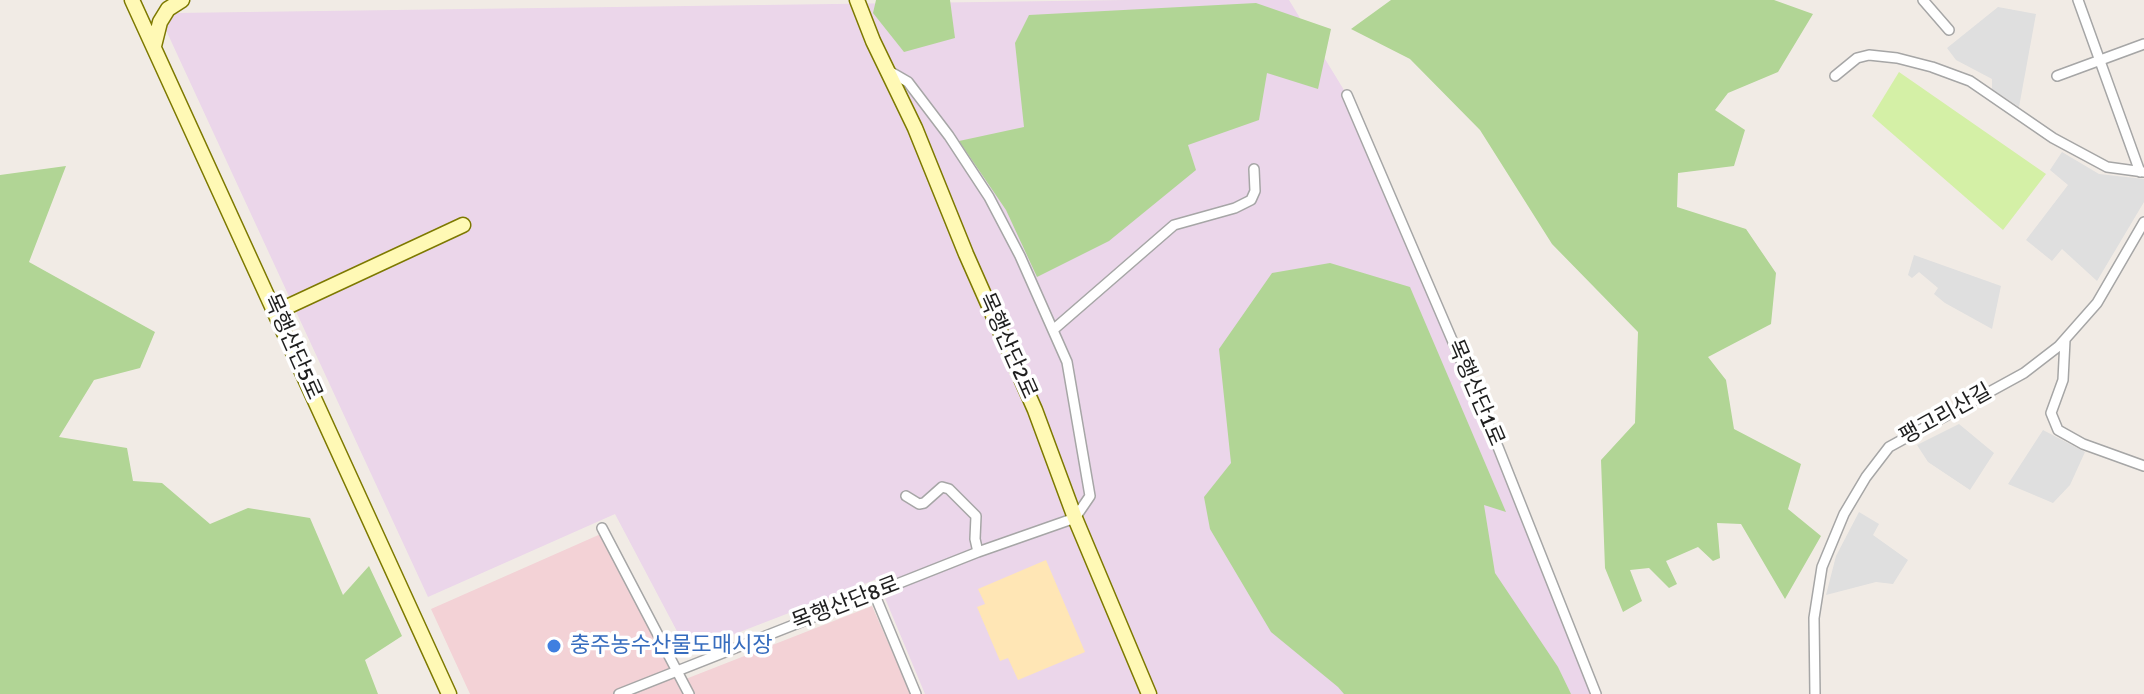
<!DOCTYPE html>
<meta charset="utf-8">
<style>
body{margin:0}
canvas{display:block;background:#f1ebe5}
</style>
<canvas width="2144" height="694"></canvas>
<script>
const ctx = document.querySelector('canvas').getContext('2d');
ctx.lineJoin = 'round';
function fill(path, color) {
  ctx.fillStyle = color;
  ctx.fill(path, 'evenodd');
}
function toPath(rows) {
  const path = new Path2D();
  for (const r of rows) {
    path.moveTo(r[0], r[1]);
    for (let i = 2; i < r.length; i += 2) path.lineTo(r[i], r[i + 1]);
  }
  return path;
}
function stroke(path, color, width, dash) {
  ctx.strokeStyle = color;
  ctx.lineWidth = width;
  ctx.lineCap = dash ? 'butt' : 'round';
  ctx.setLineDash(dash || []);
  ctx.stroke(path);
}
function label(font, color, halo, rows, align = 'center') {
  ctx.font = font + ' Signika,"Noto Sans KR",sans-serif';
  ctx.lineWidth = 7;
  ctx.setLineDash([]);
  ctx.textBaseline = 'middle';
  ctx.strokeStyle = halo;
  ctx.fillStyle = color;
  for (const [text, x, y, turn = 0] of rows) {
    ctx.save();
    ctx.translate(x, y);
    ctx.rotate((+turn || 0) * Math.PI / 180);
    ctx.textAlign = isNaN(turn) ? turn : align;
    if (halo) ctx.strokeText(text, 0, 0);
    ctx.fillText(text, 0, 0);
    ctx.restore();
  }
}
const commercial = toPath([
 [603,533,678,682,872,606,911,694,470,694,431,609]
]);
const industrial = toPath([
 [1128,0,1289,0,1347,95,1597,694,925,694,877,579,688,652,615,514,428,597,165,28,174,13]
]);
const grass = toPath([
 [1899,72,2046,174,2003,230,1872,116]
]);
const forest = toPath([
 [876,0,950,0,955,38,904,52,873,13],
 [1391,0,1774,0,1813,14,1778,72,1728,93,1715,110,1745,130,1734,166,1678,173,1677,207,1746,229,1776,273,1771,324,1708,357,1726,380,1734,429,1801,464,1788,509,1821,536,1785,599,1741,524,1717,523,1720,558,1713,561,1698,547,1666,561,1677,584,1669,588,1649,568,1630,570,1642,601,1623,612,1605,568,1601,460,1635,423,1638,332,1552,244,1480,130,1410,59,1351,29],
 [1256,3,1331,29,1318,89,1267,73,1259,120,1188,145,1196,170,1109,241,1037,277,1006,210,959,141,1024,127,1015,43,1029,15],
 [66,166,29,262,155,332,140,368,94,380,59,437,127,448,133,481,162,483,210,524,248,508,310,518,343,595,369,566,402,636,365,660,378,694,0,694,0,175],
 [1330,263,1410,287,1506,512,1484,505,1495,573,1558,667,1571,694,1344,694,1338,687,1271,632,1210,529,1204,497,1231,463,1219,349,1272,273]
]);
const sand = toPath([
 [1046,560,1085,652,1018,680,1008,658,1000,661,977,607,985,604,978,589]
]);
const parking = toPath([
 [1998,7,2036,14,2019,107,1992,89,1992,79,1956,60,1947,48],
 [2062,152,2099,174,2144,179,2144,202,2097,281,2062,249,2052,261,2026,240,2068,185,2050,170],
 [1914,255,2001,286,1992,329,1945,303,1934,294,1938,288,1919,272,1912,278,1908,275],
 [1959,424,1994,453,1970,490,1928,462,1917,445],
 [2043,430,2085,452,2070,485,2053,503,2008,484],
 [1859,512,1879,524,1873,535,1908,560,1893,584,1876,582,1826,595,1836,556]
]);
const street = toPath([
 [1923,0,1949,30],
 [2078,0,2140,172],
 [1835,76,1857,58,1869,55,1897,58,1932,67,1970,81,2053,138,2107,167,2144,172],
 [2057,76,2144,44],
 [1347,95,1498,447,1596,694],
 [1053,330,1174,225,1235,208,1251,200,1255,191,1254,169],
 [2065,340,2063,380,2051,413,2058,430,2083,444,2144,466],
 [906,496,919,504,924,503,942,487,949,489,976,516,975,539,978,552],
 [602,528,689,694],
 [874,593,916,694],
 [619,694,978,552,1075,518,1090,496,1067,362,1020,256,989,197,949,136,908,82,889,71],
 [1815,694,1814,618,1822,567,1844,514,1866,477,1889,447,2024,373,2059,346,2097,303,2144,222]
]);
const secondary = toPath([
 [132,0,449,694],
 [857,0,873,41,915,128,966,254,1035,410,1075,518,1149,694],
 [154,46,160,22,168,9,182,0],
 [276,312,463,225]
]);
const markers = [
 [554,646,8,"#3f7fe0"]
];
const streetNames = [
 ["목행산단2로",1007,346,66],
 ["목행산단5로",292,347,66],
 ["목행산단1로",1475,393,67],
 ["팽고리산길",1946,415,-29],
 ["목행산단8로",846,604,-21]
];
const shopNames = [
 ["충주농수산물도매시장",570,646]
];
fill(commercial, '#f3d2d6');
fill(industrial, '#ebd6ea');
fill(grass, '#d4f0a6');
fill(forest, '#b1d595');
fill(sand, '#ffe6b5');
fill(parking, '#dfdfdf');
stroke(street, '#a6a6a6', 12);
stroke(secondary, '#7d7900', 17);
stroke(street, '#fff', 9);
stroke(secondary, '#fff9b5', 14);
for (const [x, y, r, color] of markers) {
  const dot = new Path2D();
  dot.arc(x, y, r, 0, 2 * Math.PI);
  ctx.fillStyle = color;
  ctx.fill(dot);
  stroke(dot, '#fff', 3);
}
label('22px', '#1f1f1f', '#fff', streetNames);
label('22px', '#366cbe', '#fff', shopNames, 'left');
</script>
